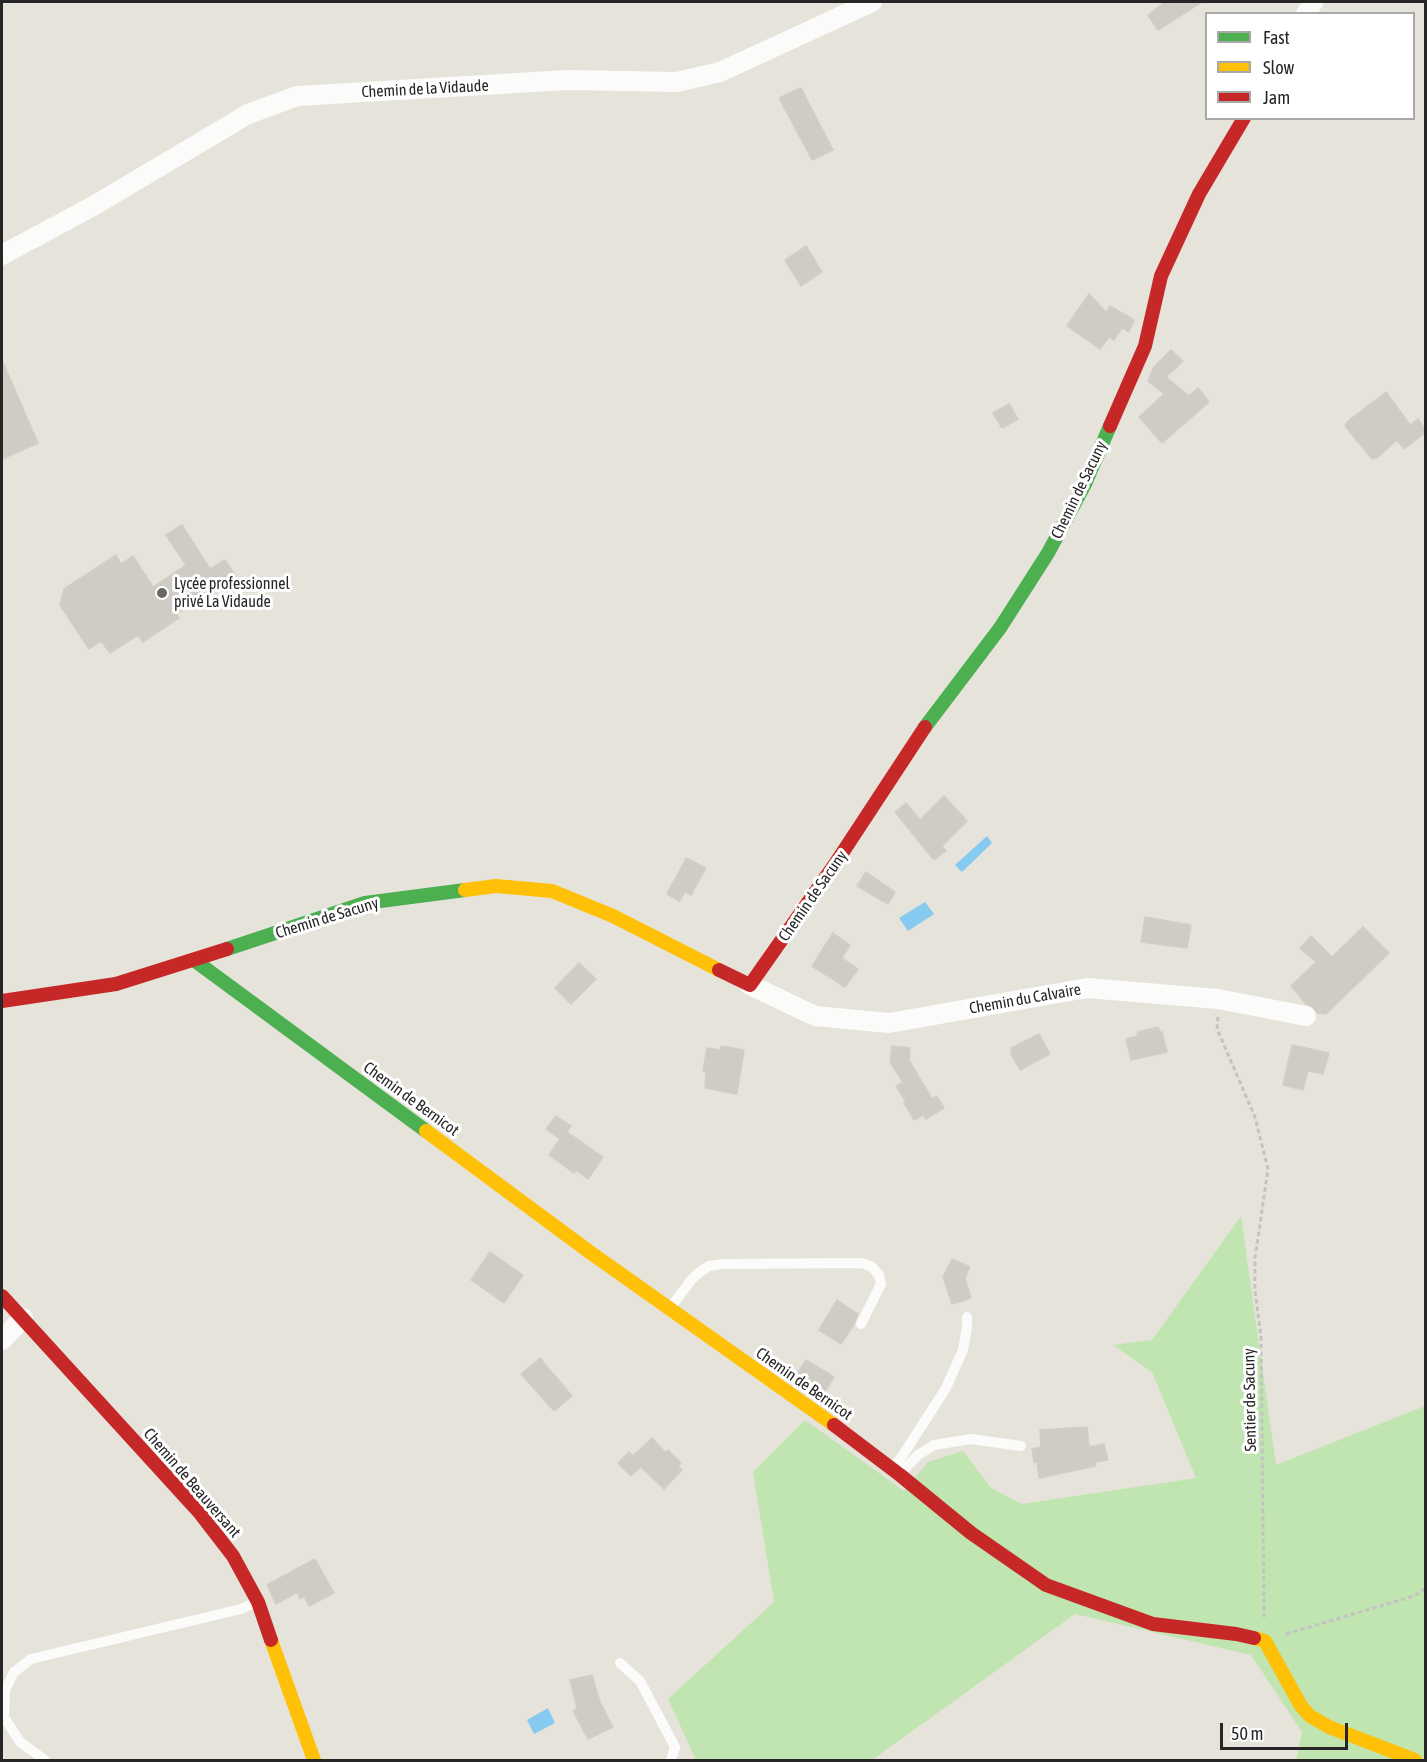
<!DOCTYPE html>
<meta charset="utf-8">
<style>
body{margin:0}
#map{position:relative;width:1427px;height:1762px;overflow:hidden;background:#e6e3db;font-family:"Asap Condensed",sans-serif}
canvas{display:block}
.frame{position:absolute;inset:0;border:3px solid #262626;pointer-events:none}
.legend{position:absolute;left:1205px;top:12px;width:210px;height:108px;box-sizing:border-box;background:#fff;border:2px solid #a8a8a8;margin:0;padding:8px 10px;list-style:none;font-size:18px;color:#262626}
.legend li{display:flex;align-items:center;gap:12px;height:30px}
.legend b{width:30px;border:2px solid #a8a8a8}
.scale{position:absolute;left:1220px;top:1723px;width:128px;height:27px;box-sizing:border-box;border:3px solid #262626;border-top:0;padding-left:8px;font-size:18px;line-height:21px;white-space:nowrap;color:#262626;-webkit-text-stroke:4px #fff;paint-order:stroke}
</style>
<div id="map">
<canvas width="1427" height="1762"></canvas>
<div class="frame"></div>
<ul class="legend">
<li><b style="height:8px;background:#4caf50"></b>Fast</li>
<li><b style="height:8px;background:#ffc107"></b>Slow</li>
<li><b style="height:8px;background:#c62828"></b>Jam</li>
</ul>
<div class="scale">50 m</div>
</div>
<script>
const ctx = document.querySelector('canvas').getContext('2d');
ctx.lineJoin = 'round';
function fill(path, color) {
  ctx.fillStyle = color;
  ctx.fill(path, 'evenodd');
}
function toPath(rows) {
  const path = new Path2D();
  for (const r of rows) {
    path.moveTo(r[0], r[1]);
    for (let i = 2; i < r.length; i += 2) path.lineTo(r[i], r[i + 1]);
  }
  return path;
}
function stroke(path, color, width, dash) {
  ctx.strokeStyle = color;
  ctx.lineWidth = width;
  ctx.lineCap = dash ? 'butt' : 'round';
  ctx.setLineDash(dash || []);
  ctx.stroke(path);
}
function label(font, color, halo, rows, align = 'center') {
  ctx.font = font + ' "Asap Condensed",sans-serif';
  ctx.lineWidth = 6;
  ctx.setLineDash([]);
  ctx.textBaseline = 'middle';
  ctx.strokeStyle = halo;
  ctx.fillStyle = color;
  for (const [text, x, y, turn = 0] of rows) {
    ctx.save();
    ctx.translate(x, y);
    ctx.rotate((+turn || 0) * Math.PI / 180);
    ctx.textAlign = isNaN(turn) ? turn : align;
    if (halo) ctx.strokeText(text, 0, 0);
    ctx.fillText(text, 0, 0);
    ctx.restore();
  }
}
const green = toPath([
 [1241,1216,1276,1465,1425,1406,1425,1760,1296,1760,1302,1732,1251,1655,1075,1614,872,1760,696,1760,668,1699,774,1602,753,1472,805,1420,904,1491,928,1462,963,1451,991,1488,1022,1504,1196,1478,1152,1372,1113,1345,1152,1340]
]);
const water = toPath([
 [987,836,992,843,962,872,955,865],
 [925,902,934,914,908,931,899,918],
 [548,1708,555,1723,534,1734,527,1720]
]);
const building = toPath([
 [1165,2,1202,2,1158,30,1148,15,1165,2],
 [801,88,833,150,812,160,779,98,801,88],
 [806,246,822,272,801,286,785,260,806,246],
 [1089,294,1106,312,1110,306,1134,320,1129,332,1122,328,1114,340,1109,337,1100,349,1067,326,1089,294],
 [1171,350,1183,361,1166,377,1189,396,1198,388,1209,402,1162,443,1139,417,1164,394,1148,381,1154,367,1171,350],
 [2,360,38,443,2,459,2,360],
 [1386,392,1410,425,1418,419,1425,429,1425,433,1404,449,1397,440,1378,457,1372,459,1345,426,1348,421,1386,392],
 [1009,404,1018,419,1002,428,993,413,1009,404],
 [182,525,210,569,225,560,238,579,223,589,220,585,176,614,179,618,143,642,138,635,110,653,101,641,89,649,60,605,64,589,116,555,121,564,133,556,153,587,186,565,166,535,182,525],
 [944,796,967,821,942,846,946,851,934,860,895,812,906,803,920,820,944,796],
 [686,858,706,868,691,895,685,892,680,901,667,894,686,858],
 [866,872,895,892,888,904,857,886,866,872],
 [1145,917,1191,925,1187,948,1141,942,1145,917],
 [1363,927,1389,953,1326,1014,1317,1013,1313,1007,1306,1004,1291,986,1316,962,1300,948,1311,936,1332,957,1363,927],
 [833,933,850,945,842,958,858,969,845,987,812,966,833,933],
 [579,963,596,979,571,1004,555,988,579,963],
 [1158,1027,1160,1032,1162,1032,1167,1052,1131,1060,1126,1039,1138,1036,1137,1032,1158,1027],
 [1039,1034,1050,1054,1020,1070,1011,1054,1011,1048,1039,1034],
 [1292,1045,1329,1053,1323,1074,1308,1071,1303,1090,1283,1085,1292,1045],
 [721,1046,744,1050,737,1094,705,1088,706,1071,703,1071,707,1048,721,1050,721,1046],
 [892,1046,910,1048,909,1060,932,1099,937,1096,944,1108,926,1119,923,1115,914,1120,904,1103,906,1102,896,1086,903,1082,890,1062,892,1046],
 [556,1116,571,1126,567,1132,603,1157,588,1179,576,1170,574,1173,549,1155,560,1139,546,1129,556,1116],
 [490,1252,523,1275,504,1303,471,1280,490,1252],
 [952,1259,970,1267,965,1278,971,1298,952,1304,943,1277,952,1259],
 [837,1300,858,1314,854,1324,841,1344,819,1330,837,1300],
 [540,1358,572,1396,554,1411,521,1374,540,1358],
 [806,1360,834,1377,822,1396,795,1377,806,1360],
 [1087,1427,1089,1447,1104,1444,1108,1460,1095,1462,1096,1466,1039,1478,1037,1462,1034,1462,1032,1449,1041,1447,1040,1430,1087,1427],
 [652,1438,666,1453,668,1450,681,1463,678,1467,682,1470,664,1489,641,1467,631,1476,618,1463,629,1452,633,1456,652,1438],
 [315,1559,334,1593,309,1606,304,1596,300,1599,297,1592,276,1604,267,1585,315,1559],
 [592,1675,600,1702,613,1727,588,1739,573,1711,577,1708,570,1680,592,1675]
]);
const path = toPath([
 [1218,1017,1217,1029,1255,1117,1268,1169,1255,1258,1255,1291,1261,1337,1264,1617],
 [1286,1634,1414,1596,1426,1588]
]);
const lane = toPath([
 [670,1308,692,1279,700,1272,709,1266,723,1264,862,1263,872,1267,879,1275,881,1284,861,1324],
 [892,1468,901,1458,946,1388,963,1350,967,1327,967,1317],
 [900,1474,918,1455,934,1445,971,1439,1021,1446],
 [620,1663,640,1681,675,1747,671,1760],
 [45,1760,20,1742,4,1717,5,1690,14,1672,31,1659,241,1609,256,1602]
]);
const street = toPath([
 [1306,14,1313,2],
 [2,255,95,205,248,114,297,96,568,80,677,82,720,72,872,2],
 [750,985,815,1016,889,1023,1087,988,1218,999,1306,1016],
 [2,1340,23,1318]
]);
const fast = toPath([
 [925,727,1000,628,1048,553,1085,484,1110,426],
 [227,949,365,903,465,890],
 [194,960,426,1131]
]);
const slow = toPath([
 [465,890,496,886,552,891,613,916,719,970],
 [426,1131,591,1253,834,1425],
 [1254,1638,1265,1641,1301,1706,1310,1716,1329,1727,1415,1760],
 [271,1640,314,1760]
]);
const jam = toPath([
 [1110,426,1145,346,1161,276,1199,194,1244,118],
 [719,970,750,985,835,864,925,727],
 [2,1001,116,984,227,949],
 [2,1296,199,1512,233,1556,258,1602,271,1640],
 [834,1425,900,1475,971,1533,1046,1585,1153,1624,1236,1634,1254,1638]
]);
const markers = [
 [162,593,6,"#696865"]
];
const streetNames = [
 ["Chemin de la Vidaude",425,89,-3],
 ["Chemin de Sacuny",1079,490,-64],
 ["Chemin de Sacuny",813,896,-55],
 ["Chemin de Sacuny",327,918,-17],
 ["Chemin du Calvaire",1025,999,-10],
 ["Chemin de Bernicot",411,1099,36],
 ["Chemin de Bernicot",804,1384,35],
 ["Sentier de Sacuny",1250,1400,-91],
 ["Chemin de Beauversant",192,1483,49]
];
const poiNames = [
 ["Lycée professionnel",174,584],
 ["privé La Vidaude",174,602]
];
fill(green, '#c1e5b0');
fill(water, '#87caef');
fill(building, '#cfccc6');
stroke(building, '#d1cec7', 1.5);
stroke(path, '#c4c3c2', 3, [4.5, 3]);
stroke(lane, '#fbfbfa', 10);
stroke(street, '#fbfbfa', 20);
stroke(fast, '#4caf50', 14);
stroke(slow, '#ffc107', 14);
stroke(jam, '#c62828', 14);
for (const [x, y, r, color] of markers) {
  const dot = new Path2D();
  dot.arc(x, y, r, 0, 2 * Math.PI);
  ctx.fillStyle = color;
  ctx.fill(dot);
  stroke(dot, '#fff', 2);
}
label('16px', '#262626', '#fff', streetNames);
label('16px', '#262626', '#fff', poiNames, 'left');
</script>
